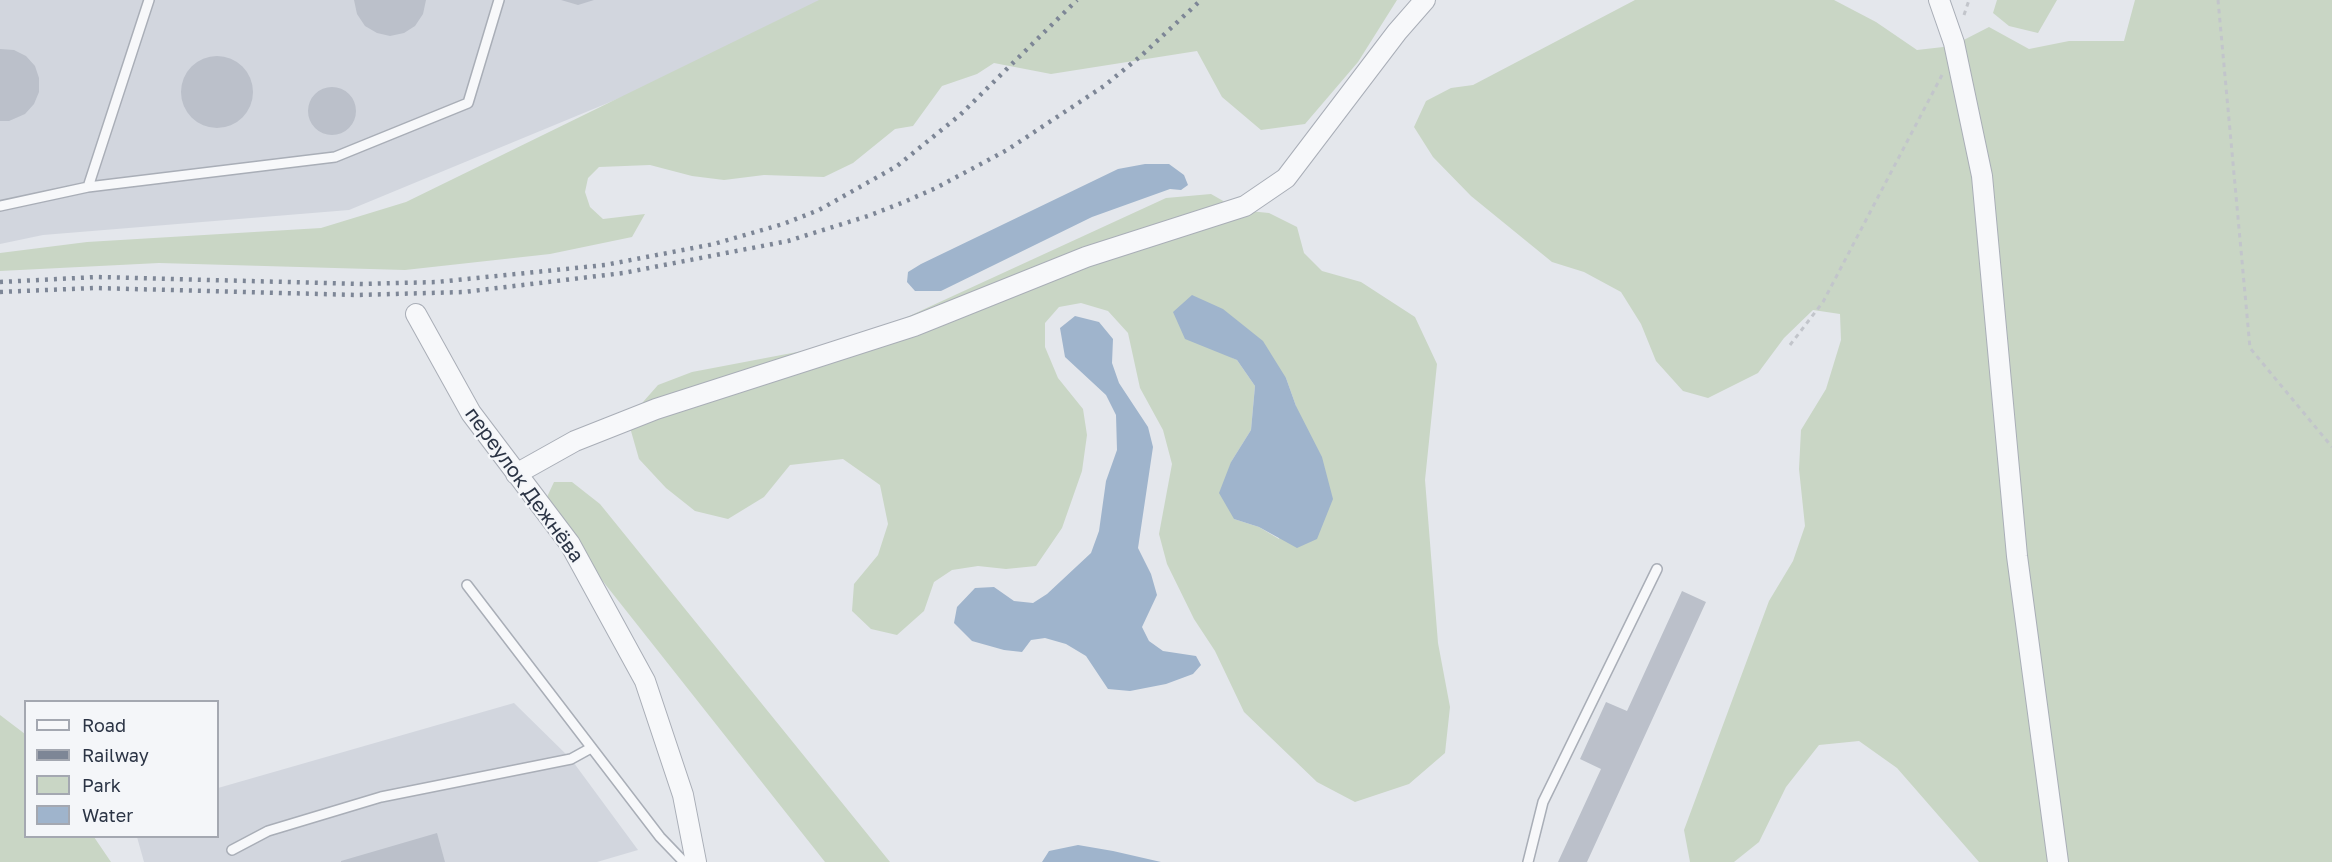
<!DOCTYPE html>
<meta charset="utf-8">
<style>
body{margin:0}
#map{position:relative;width:2332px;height:862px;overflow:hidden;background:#e4e7ec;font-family:"Golos Text",sans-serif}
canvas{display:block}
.legend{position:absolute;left:24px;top:700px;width:195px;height:138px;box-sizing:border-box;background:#f4f6f9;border:2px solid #a4a8b1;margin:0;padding:8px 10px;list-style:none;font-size:18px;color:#2b3445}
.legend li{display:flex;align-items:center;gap:12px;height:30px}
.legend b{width:30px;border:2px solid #a4a8b1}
</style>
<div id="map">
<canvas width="2332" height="862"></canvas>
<ul class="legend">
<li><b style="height:8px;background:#f7f8fa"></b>Road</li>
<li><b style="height:8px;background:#7d8696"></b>Railway</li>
<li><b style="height:16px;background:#c9d6c5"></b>Park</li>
<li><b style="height:16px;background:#9fb4cc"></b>Water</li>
</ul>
</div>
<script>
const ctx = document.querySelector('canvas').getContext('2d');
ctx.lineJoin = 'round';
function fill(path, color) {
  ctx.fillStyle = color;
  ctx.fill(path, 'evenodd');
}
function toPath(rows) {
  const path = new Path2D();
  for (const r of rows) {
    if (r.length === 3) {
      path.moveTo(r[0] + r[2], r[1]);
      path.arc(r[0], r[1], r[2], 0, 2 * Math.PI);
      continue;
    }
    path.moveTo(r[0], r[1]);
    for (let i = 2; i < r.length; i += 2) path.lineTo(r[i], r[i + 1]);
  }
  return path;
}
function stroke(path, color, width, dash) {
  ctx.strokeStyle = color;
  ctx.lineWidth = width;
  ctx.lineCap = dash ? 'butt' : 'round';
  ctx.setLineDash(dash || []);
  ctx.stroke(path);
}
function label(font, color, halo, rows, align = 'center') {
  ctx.font = font + ' "Golos Text",sans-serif';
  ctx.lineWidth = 4.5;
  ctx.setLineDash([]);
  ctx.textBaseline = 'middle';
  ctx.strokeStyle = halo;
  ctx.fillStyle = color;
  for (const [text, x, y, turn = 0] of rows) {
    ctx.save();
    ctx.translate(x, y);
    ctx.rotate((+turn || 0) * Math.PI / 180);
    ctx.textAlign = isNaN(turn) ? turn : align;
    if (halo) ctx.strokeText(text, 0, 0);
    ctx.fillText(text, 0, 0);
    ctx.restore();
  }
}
const built = toPath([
 [0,0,857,0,349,210,43,235,0,244],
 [514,703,571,759,638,850,597,862,144,862,137,837,218,836,218,788]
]);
const green = toPath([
 [819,0,1397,0,1358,62,1305,124,1261,130,1222,97,1197,51,1051,74,994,63,977,74,942,86,913,126,895,129,853,163,824,177,764,175,724,180,692,176,650,165,599,167,588,178,585,192,590,207,603,219,645,214,632,237,550,254,405,270,159,263,0,271,0,253,87,242,321,228,406,202],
 [1635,0,1834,0,1876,22,1917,50,1952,46,1989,27,2029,49,2069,41,2124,41,2135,0,2332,0,2332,862,1979,862,1897,768,1859,741,1819,745,1786,787,1759,842,1734,862,1690,862,1684,830,1769,601,1793,561,1805,526,1799,469,1801,430,1826,389,1841,340,1840,314,1813,310,1784,338,1758,373,1708,398,1683,391,1656,361,1641,324,1621,292,1584,272,1552,262,1471,196,1433,157,1414,127,1426,101,1451,88,1473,85],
 [1997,0,2057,0,2038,33,2009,26,1993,13],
 [1211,194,1239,210,1269,213,1297,227,1304,253,1322,271,1361,282,1415,317,1437,364,1425,480,1438,643,1450,707,1445,753,1409,784,1355,802,1317,782,1244,712,1215,651,1194,619,1167,564,1159,534,1172,464,1163,430,1140,388,1128,333,1108,311,1081,303,1059,307,1045,323,1045,347,1058,378,1083,409,1087,435,1082,471,1062,528,1036,566,1006,569,978,566,952,570,934,582,924,611,897,635,871,629,852,611,854,584,878,555,888,524,880,485,843,459,790,465,764,497,728,519,695,511,666,488,639,459,629,424,643,402,658,385,692,372,855,341,1166,198],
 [1212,348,1286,378,1296,406,1279,539,1259,527,1234,519,1231,462,1251,430,1255,386,1237,360],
 [554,482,572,482,600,504,890,862,825,862,552,517,547,497],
 [0,715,25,734,26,836,94,837,111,862,0,862]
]);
const water = toPath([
 [1145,164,1169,164,1184,175,1188,185,1181,190,1170,189,1092,217,941,291,915,291,907,282,908,272,921,264,1118,169],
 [1192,295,1223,309,1263,341,1286,378,1296,406,1322,457,1333,499,1317,539,1297,548,1259,527,1234,519,1219,493,1231,462,1251,430,1255,386,1237,360,1185,339,1173,312],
 [1075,316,1099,322,1113,339,1112,363,1119,383,1148,427,1153,447,1138,548,1151,574,1157,595,1142,627,1149,641,1163,651,1196,656,1201,665,1193,674,1166,684,1130,691,1108,689,1086,656,1066,644,1045,638,1031,640,1022,652,1004,650,972,641,954,623,957,607,975,588,994,587,1014,601,1033,603,1047,594,1091,553,1099,531,1106,481,1117,450,1116,415,1106,395,1065,357,1060,328],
 [1078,845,1113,851,1161,862,1042,862,1049,851]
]);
const building = toPath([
 [354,0,426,0,423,14,415,26,404,33,390,36,377,33,365,26,357,14],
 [561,0,594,0,578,5],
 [0,49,14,50,26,56,35,66,39,78,39,92,34,104,25,114,9,121,0,121],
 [217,92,36],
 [332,111,24],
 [1682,591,1706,602,1587,862,1558,862,1601,769,1580,759,1606,702,1627,711],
 [437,833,445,862,341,862,341,861]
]);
const path = toPath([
 [2218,0,2250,348,2332,447],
 [1964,15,1969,0],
 [1790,345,1823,302,1942,75]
]);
const lane = toPath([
 [88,187,149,0],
 [0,206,88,187,335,157,468,103,499,0],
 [467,585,660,837,684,862],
 [232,850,268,831,381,797,571,759,591,748],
 [1528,862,1543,802,1657,569]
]);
const street = toPath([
 [1939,0,1954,43,1982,176,2017,556,2058,862],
 [416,314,471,413,570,544,645,681,683,795,696,862],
 [516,474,575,441,656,409,914,326,1086,257,1245,206,1286,178,1397,32,1425,0]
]);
const rail = toPath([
 [0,282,97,277,363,284,437,282,605,265,714,244,783,224,819,210,897,166,960,115,1077,0],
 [0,292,95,288,358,295,464,292,623,273,788,241,868,216,904,202,936,188,1007,150,1104,86,1142,55,1201,0]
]);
const streetNames = [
 ["переулок Дежнёва",524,485,54]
];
fill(built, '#d2d6de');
fill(green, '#c9d6c5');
fill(water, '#9fb4cc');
fill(building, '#bbc0ca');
stroke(lane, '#a9aeb7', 12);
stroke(street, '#a9aeb7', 22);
stroke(path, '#c2c5cb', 3, [4.5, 4.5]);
stroke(lane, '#f7f8fa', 9);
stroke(street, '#f7f8fa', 20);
stroke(rail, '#7d8696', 4.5, [3, 6]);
label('20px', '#2b3445', '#f4f6f9', streetNames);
</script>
